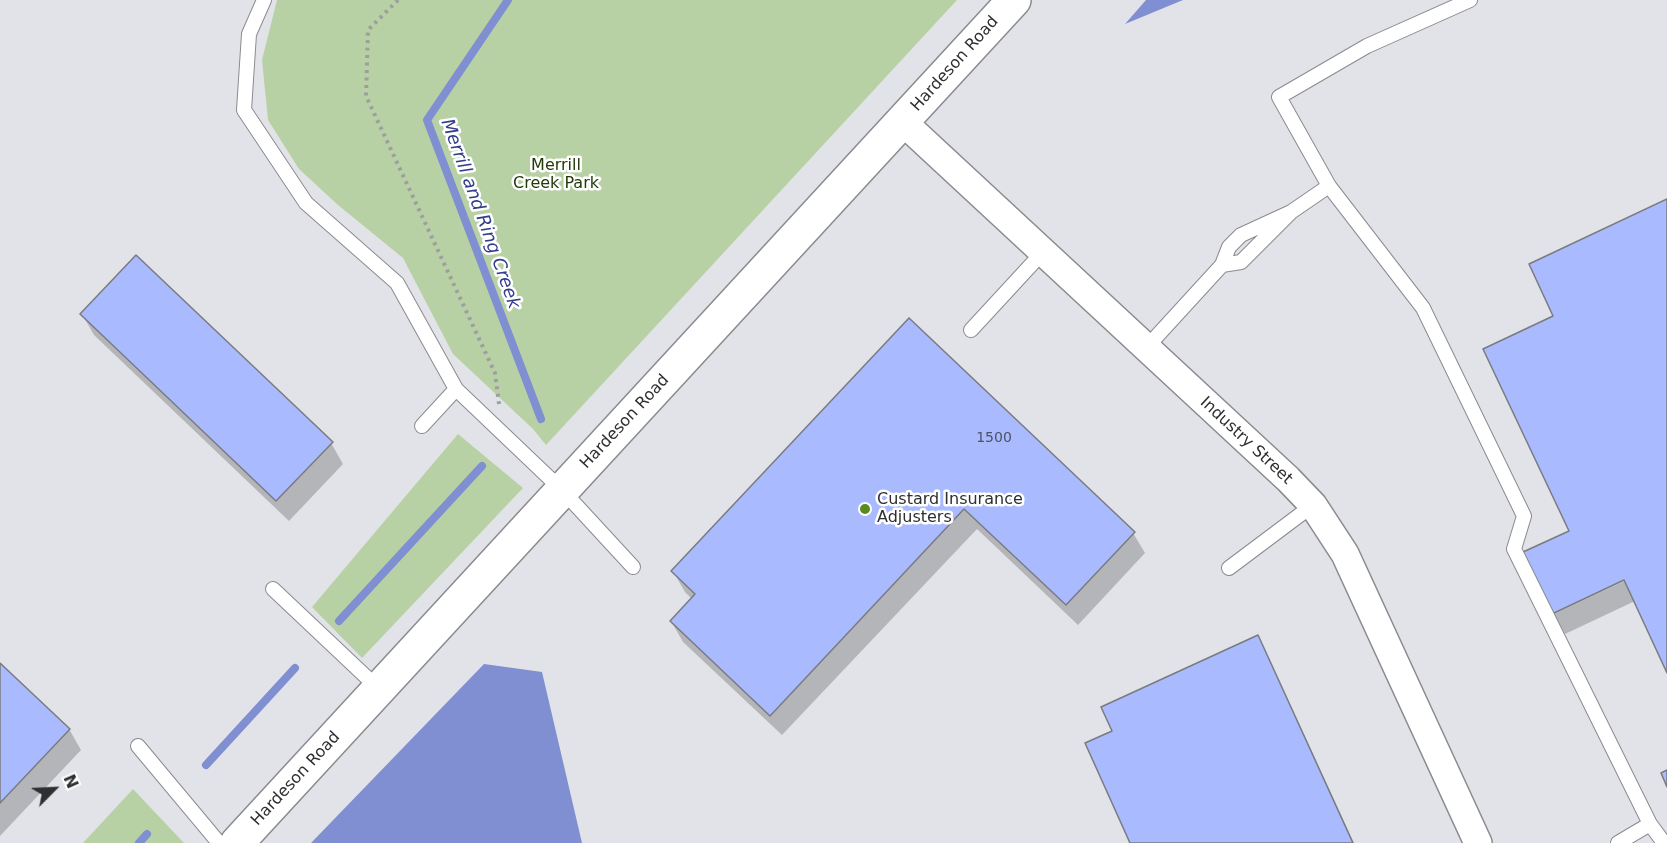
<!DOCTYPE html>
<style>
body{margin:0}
#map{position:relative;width:1667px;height:843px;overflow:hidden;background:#e1e3e8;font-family:"DejaVu Sans",sans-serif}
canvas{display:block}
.north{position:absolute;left:24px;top:759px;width:60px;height:60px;-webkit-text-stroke:4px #fff;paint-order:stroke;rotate:66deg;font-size:16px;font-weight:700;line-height:24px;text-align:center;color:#2e2f31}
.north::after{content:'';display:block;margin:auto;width:21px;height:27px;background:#2e2f31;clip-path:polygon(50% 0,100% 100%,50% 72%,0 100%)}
</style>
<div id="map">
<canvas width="1667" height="843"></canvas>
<div class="north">N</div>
</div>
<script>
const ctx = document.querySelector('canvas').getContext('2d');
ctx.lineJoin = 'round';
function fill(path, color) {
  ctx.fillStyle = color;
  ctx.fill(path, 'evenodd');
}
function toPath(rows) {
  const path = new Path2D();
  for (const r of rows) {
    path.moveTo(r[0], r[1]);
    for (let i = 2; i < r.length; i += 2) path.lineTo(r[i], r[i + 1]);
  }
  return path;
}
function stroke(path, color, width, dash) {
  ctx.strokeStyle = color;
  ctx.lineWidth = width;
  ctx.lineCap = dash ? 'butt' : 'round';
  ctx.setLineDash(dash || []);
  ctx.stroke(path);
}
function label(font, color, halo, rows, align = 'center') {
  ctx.font = font + ' "DejaVu Sans",sans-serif';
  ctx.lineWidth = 5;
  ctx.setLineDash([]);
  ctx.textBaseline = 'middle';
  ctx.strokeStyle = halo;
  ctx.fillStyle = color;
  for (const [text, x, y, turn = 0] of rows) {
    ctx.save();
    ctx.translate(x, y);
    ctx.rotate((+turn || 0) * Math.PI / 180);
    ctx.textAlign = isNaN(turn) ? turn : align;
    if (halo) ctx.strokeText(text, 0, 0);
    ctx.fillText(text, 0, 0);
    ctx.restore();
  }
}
const green = toPath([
 [277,0,957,0,546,445,533,429,453,354,403,258,338,205,299,169,268,120,262,60],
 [458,434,523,488,362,658,312,607],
 [133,789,184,843,83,843]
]);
const water = toPath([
 [1146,0,1183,0,1125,24],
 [484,664,542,672,582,843,311,843]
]);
const shadow = toPath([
 [1667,201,1667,669,1635,601,1565,634,1554,614,1631,578,1571,532,1555,316],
 [82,314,331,443,343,464,289,521,94,335],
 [909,320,1133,533,1145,553,1078,625,977,529,782,735,683,642,671,621,692,599,685,592,673,571],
 [1257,637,1269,658,1354,843,1132,843,1114,732],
 [0,665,69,729,81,750,0,836]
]);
const stream = toPath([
 [508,0,427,120,541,419],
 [339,621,482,466],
 [206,765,295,668],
 [139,843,147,834]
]);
const building = toPath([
 [1667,199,1667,673,1624,580,1552,614,1523,552,1569,531,1483,349,1553,316,1529,264,1667,199],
 [136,255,333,442,276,501,80,314,136,255],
 [909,318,1135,532,1066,605,964,509,770,716,670,621,695,594,671,571,909,318],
 [1258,635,1353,843,1130,843,1085,743,1112,731,1101,707,1258,635],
 [0,663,70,729,0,803,0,663],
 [1667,770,1667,787,1661,773,1667,770]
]);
const path = toPath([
 [398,0,368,30,366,96,495,373,499,404]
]);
const lane = toPath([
 [264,0,249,34,244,110,306,203,397,283,456,389,562,490,633,567],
 [1470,0,1367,46,1279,97,1329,186,1423,308,1524,516,1514,549,1650,824,1618,843],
 [1291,212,1329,186],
 [971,330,1043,252],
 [1146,348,1222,265,1229,247,1241,235,1291,212,1241,262,1222,265],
 [422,426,456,389],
 [1229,568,1313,505],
 [273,589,379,689],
 [138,746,219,843],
 [1650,824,1664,843]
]);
const street = toPath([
 [903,122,1288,479,1313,505,1345,554,1478,843]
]);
const secondary = toPath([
 [237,843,1014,0]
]);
const markers = [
 [865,509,6,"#598a1f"]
];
const numberNames = [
 ["1500",994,438]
];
const streetNames = [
 ["Hardeson Road",955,64,-48],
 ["Hardeson Road",625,422,-47],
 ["Industry Street",1246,441,43],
 ["Hardeson Road",296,779,-47]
];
const parkNames = [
 ["Merrill",556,166],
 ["Creek Park",556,184]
];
const poiNames = [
 ["Custard Insurance",877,500],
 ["Adjusters",877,518]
];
const waterNames = [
 ["Merrill and Ring Creek",480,214,70]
];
fill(green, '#b8d1a4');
fill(water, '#808fd1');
fill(shadow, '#0003');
stroke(stream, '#808fd1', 8);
fill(building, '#a9baff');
stroke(building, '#797b7f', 1.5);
stroke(lane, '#8a8b8f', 16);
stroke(street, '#8a8b8f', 30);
stroke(secondary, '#8a8b8f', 36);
stroke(path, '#9d9ea2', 4, [3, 4.5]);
stroke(lane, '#fff', 14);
stroke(street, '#fff', 27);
stroke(secondary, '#fff', 33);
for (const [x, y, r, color] of markers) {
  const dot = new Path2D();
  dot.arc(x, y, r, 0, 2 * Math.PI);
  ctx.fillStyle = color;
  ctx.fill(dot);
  stroke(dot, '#fff', 2);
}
label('14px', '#4d5264', null, numberNames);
label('16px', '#2e2f31', '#fff', streetNames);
label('16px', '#243a0a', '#fff', parkNames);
label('16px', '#2e2f31', '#fff', poiNames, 'left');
label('italic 18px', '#333d8b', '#fff', waterNames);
</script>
